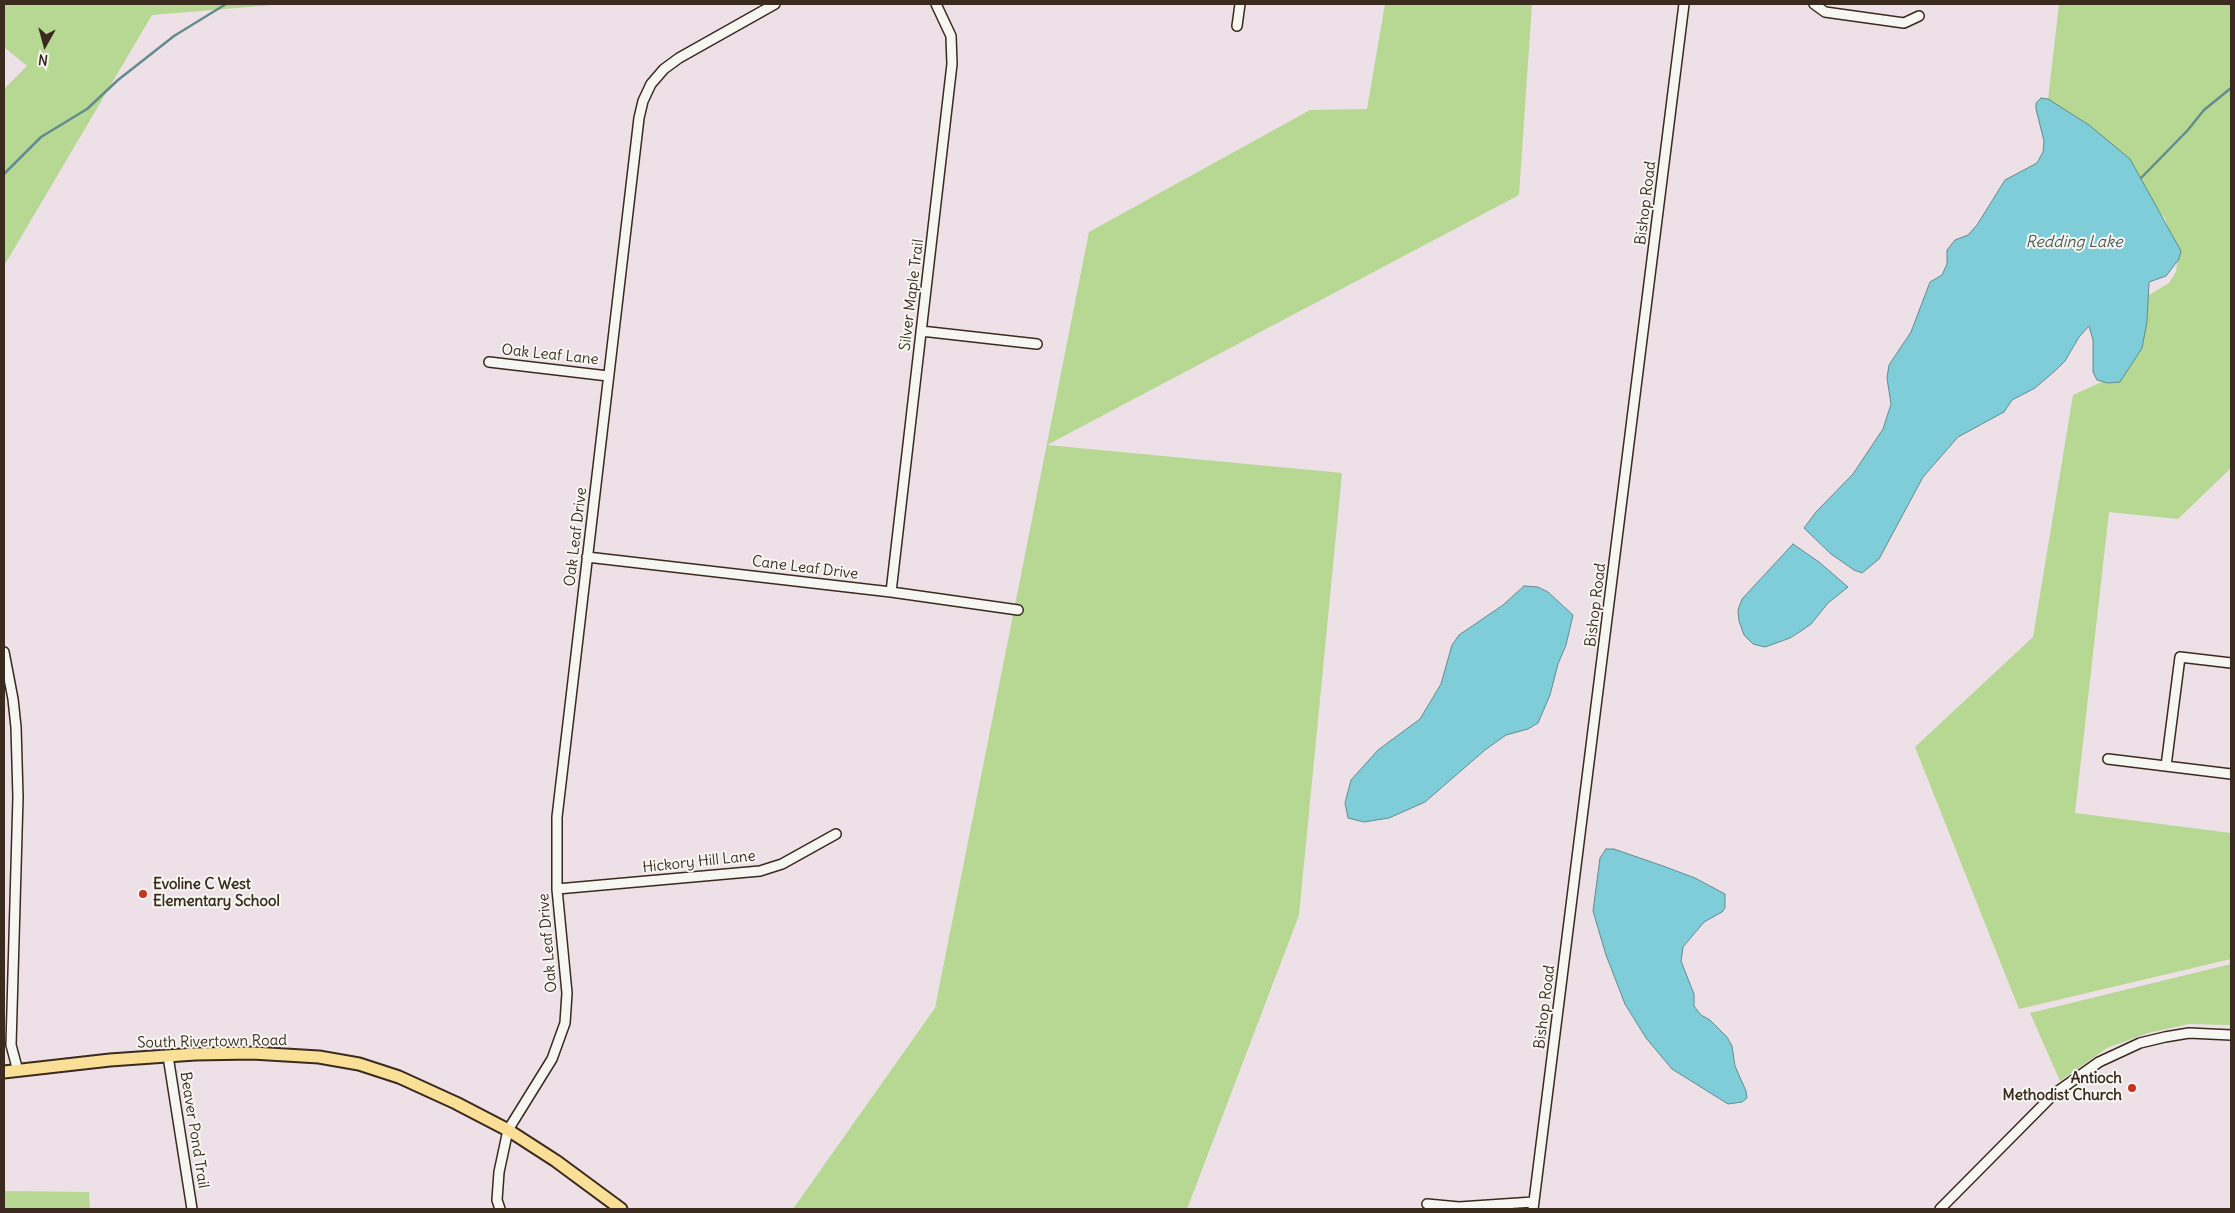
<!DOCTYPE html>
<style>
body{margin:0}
#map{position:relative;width:2235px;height:1213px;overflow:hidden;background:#eee0e7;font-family:Delius,sans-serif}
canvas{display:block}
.frame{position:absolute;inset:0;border:5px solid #3b2a1e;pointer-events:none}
.north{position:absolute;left:20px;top:20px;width:50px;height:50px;-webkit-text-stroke:4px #f6f6f2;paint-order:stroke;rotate:187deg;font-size:14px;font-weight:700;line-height:20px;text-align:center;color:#3b2a1e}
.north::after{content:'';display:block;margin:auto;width:18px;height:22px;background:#3b2a1e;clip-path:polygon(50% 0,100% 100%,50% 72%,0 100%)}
</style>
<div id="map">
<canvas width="2235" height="1213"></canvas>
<div class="frame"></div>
<div class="north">N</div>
</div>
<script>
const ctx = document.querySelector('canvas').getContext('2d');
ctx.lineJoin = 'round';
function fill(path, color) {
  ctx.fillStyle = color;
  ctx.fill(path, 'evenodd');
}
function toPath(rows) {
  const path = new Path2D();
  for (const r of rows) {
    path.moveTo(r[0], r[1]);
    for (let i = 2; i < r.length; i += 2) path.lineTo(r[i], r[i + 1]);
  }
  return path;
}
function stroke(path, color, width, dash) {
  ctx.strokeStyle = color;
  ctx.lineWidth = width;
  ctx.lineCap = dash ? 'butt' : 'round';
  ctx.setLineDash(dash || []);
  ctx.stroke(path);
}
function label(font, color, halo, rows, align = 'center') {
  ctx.font = font + ' Delius,sans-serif';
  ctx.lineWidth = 4;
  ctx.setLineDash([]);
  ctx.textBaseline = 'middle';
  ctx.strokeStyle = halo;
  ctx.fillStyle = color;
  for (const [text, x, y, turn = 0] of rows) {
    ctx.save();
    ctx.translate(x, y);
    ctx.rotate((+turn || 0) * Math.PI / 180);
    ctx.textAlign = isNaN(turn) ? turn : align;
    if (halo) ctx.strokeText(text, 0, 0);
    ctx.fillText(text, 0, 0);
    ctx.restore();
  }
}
const green = toPath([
 [4,4,284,4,152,15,4,266,4,89,27,66,4,47],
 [1385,4,1532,4,1519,195,1047,445,1342,473,1299,915,1187,1209,793,1209,935,1008,1089,232,1310,110,1367,109],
 [2059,4,2231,4,2231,468,2178,519,2109,512,2075,813,2231,833,2231,959,2019,1009,1915,747,2033,637,2073,395,2124,372,2144,298,2169,283,2176,272,2178,255,2165,218,2133,185,2046,117],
 [2231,964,2231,1025,2189,1024,2148,1033,2107,1048,2060,1081,2030,1013],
 [4,1191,89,1192,90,1209,4,1209]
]);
const water = toPath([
 [2041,98,2048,99,2089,125,2130,159,2181,251,2179,259,2166,276,2149,282,2147,322,2142,348,2120,382,2108,383,2097,380,2093,372,2093,340,2089,326,2079,337,2065,361,2056,370,2035,388,2012,400,2004,412,1958,437,1923,477,1879,559,1862,573,1854,570,1831,554,1804,528,1816,512,1853,474,1883,429,1891,404,1887,378,1889,365,1911,332,1930,282,1942,275,1947,264,1947,250,1955,240,1968,235,1977,225,2005,180,2037,163,2043,152,2044,141,2036,109,2036,103,2041,98],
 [1793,544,1819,562,1848,587,1828,603,1811,624,1801,631,1790,638,1765,647,1753,644,1744,635,1739,621,1738,610,1742,599,1793,544],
 [1524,586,1538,587,1548,592,1573,615,1566,645,1558,664,1550,695,1538,723,1528,729,1506,735,1485,750,1425,802,1389,818,1364,822,1348,818,1345,803,1351,780,1378,750,1420,719,1441,684,1452,645,1459,635,1503,605,1524,586],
 [1606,849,1614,849,1663,866,1695,878,1725,894,1725,908,1722,912,1704,922,1683,947,1681,961,1694,994,1694,1006,1701,1015,1710,1020,1727,1037,1732,1046,1735,1066,1746,1091,1747,1098,1742,1102,1728,1104,1672,1069,1646,1038,1625,1004,1606,955,1593,911,1600,858,1606,849]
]);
const stream = toPath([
 [4,174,41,137,87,109,118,80,174,36,226,4],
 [2141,178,2187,131,2204,110,2231,88]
]);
const minor = toPath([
 [1814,4,1825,12,1904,23,1919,16],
 [1237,26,1240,4],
 [921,331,1037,344],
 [489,362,608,376],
 [587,557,891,592,1018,610],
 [891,592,952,64,951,36,936,4],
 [4,652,13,699,16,727,18,797,11,1045,18,1071],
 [2108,759,2231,774],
 [2166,766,2180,657,2231,663],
 [557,889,760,871,782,864,836,834],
 [168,1056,192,1209],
 [1427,1204,1459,1207,1533,1202],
 [500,1209,497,1200,499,1172,508,1130,552,1059,565,1023,567,993,557,889,557,817,639,118,643,101,651,84,664,69,679,58,775,4],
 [1533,1209,1684,4],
 [1940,1209,2054,1094,2099,1062,2140,1043,2165,1037,2189,1033,2231,1035]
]);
const major = toPath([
 [4,1072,110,1060,195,1054,252,1053,319,1057,359,1064,399,1077,456,1103,508,1130,556,1161,621,1209]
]);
const markers = [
 [143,894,5,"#c8321e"],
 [2132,1088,5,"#c8321e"]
];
const streetNames = [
 ["Bishop Road",1646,203,-83],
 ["Silver Maple Trail",912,295,-83],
 ["Oak Leaf Lane",550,355,6],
 ["Oak Leaf Drive",576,537,-83],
 ["Cane Leaf Drive",805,568,7],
 ["Bishop Road",1596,605,-83],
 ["Hickory Hill Lane",699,862,-6],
 ["Oak Leaf Drive",548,943,-95],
 ["Bishop Road",1545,1007,-83],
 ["South Rivertown Road",212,1042,-1],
 ["Beaver Pond Trail",194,1130,81]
];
const poiNames = [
 ["Evoline C West",153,885],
 ["Elementary School",153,902],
 ["Antioch",2122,1079,"right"],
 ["Methodist Church",2122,1096,"right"]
];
const waterNames = [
 ["Redding Lake",2074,242]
];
fill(green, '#b6d892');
fill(water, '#7ecdd9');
stroke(water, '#638c8e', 1);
stroke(stream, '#638c8e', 2.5);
stroke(minor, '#3b2a1e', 12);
stroke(major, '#3b2a1e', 15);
stroke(minor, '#f6f6f2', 9);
stroke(major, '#fadf96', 11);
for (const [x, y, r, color] of markers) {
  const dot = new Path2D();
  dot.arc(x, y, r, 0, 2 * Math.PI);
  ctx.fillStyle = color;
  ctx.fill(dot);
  stroke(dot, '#f6f6f2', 2);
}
label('15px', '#3b2a1e', '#f6f6f2', streetNames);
label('bold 15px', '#3b2a1e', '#f6f6f2', poiNames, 'left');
label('italic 16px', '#4f5b56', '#f6f6f2', waterNames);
</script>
